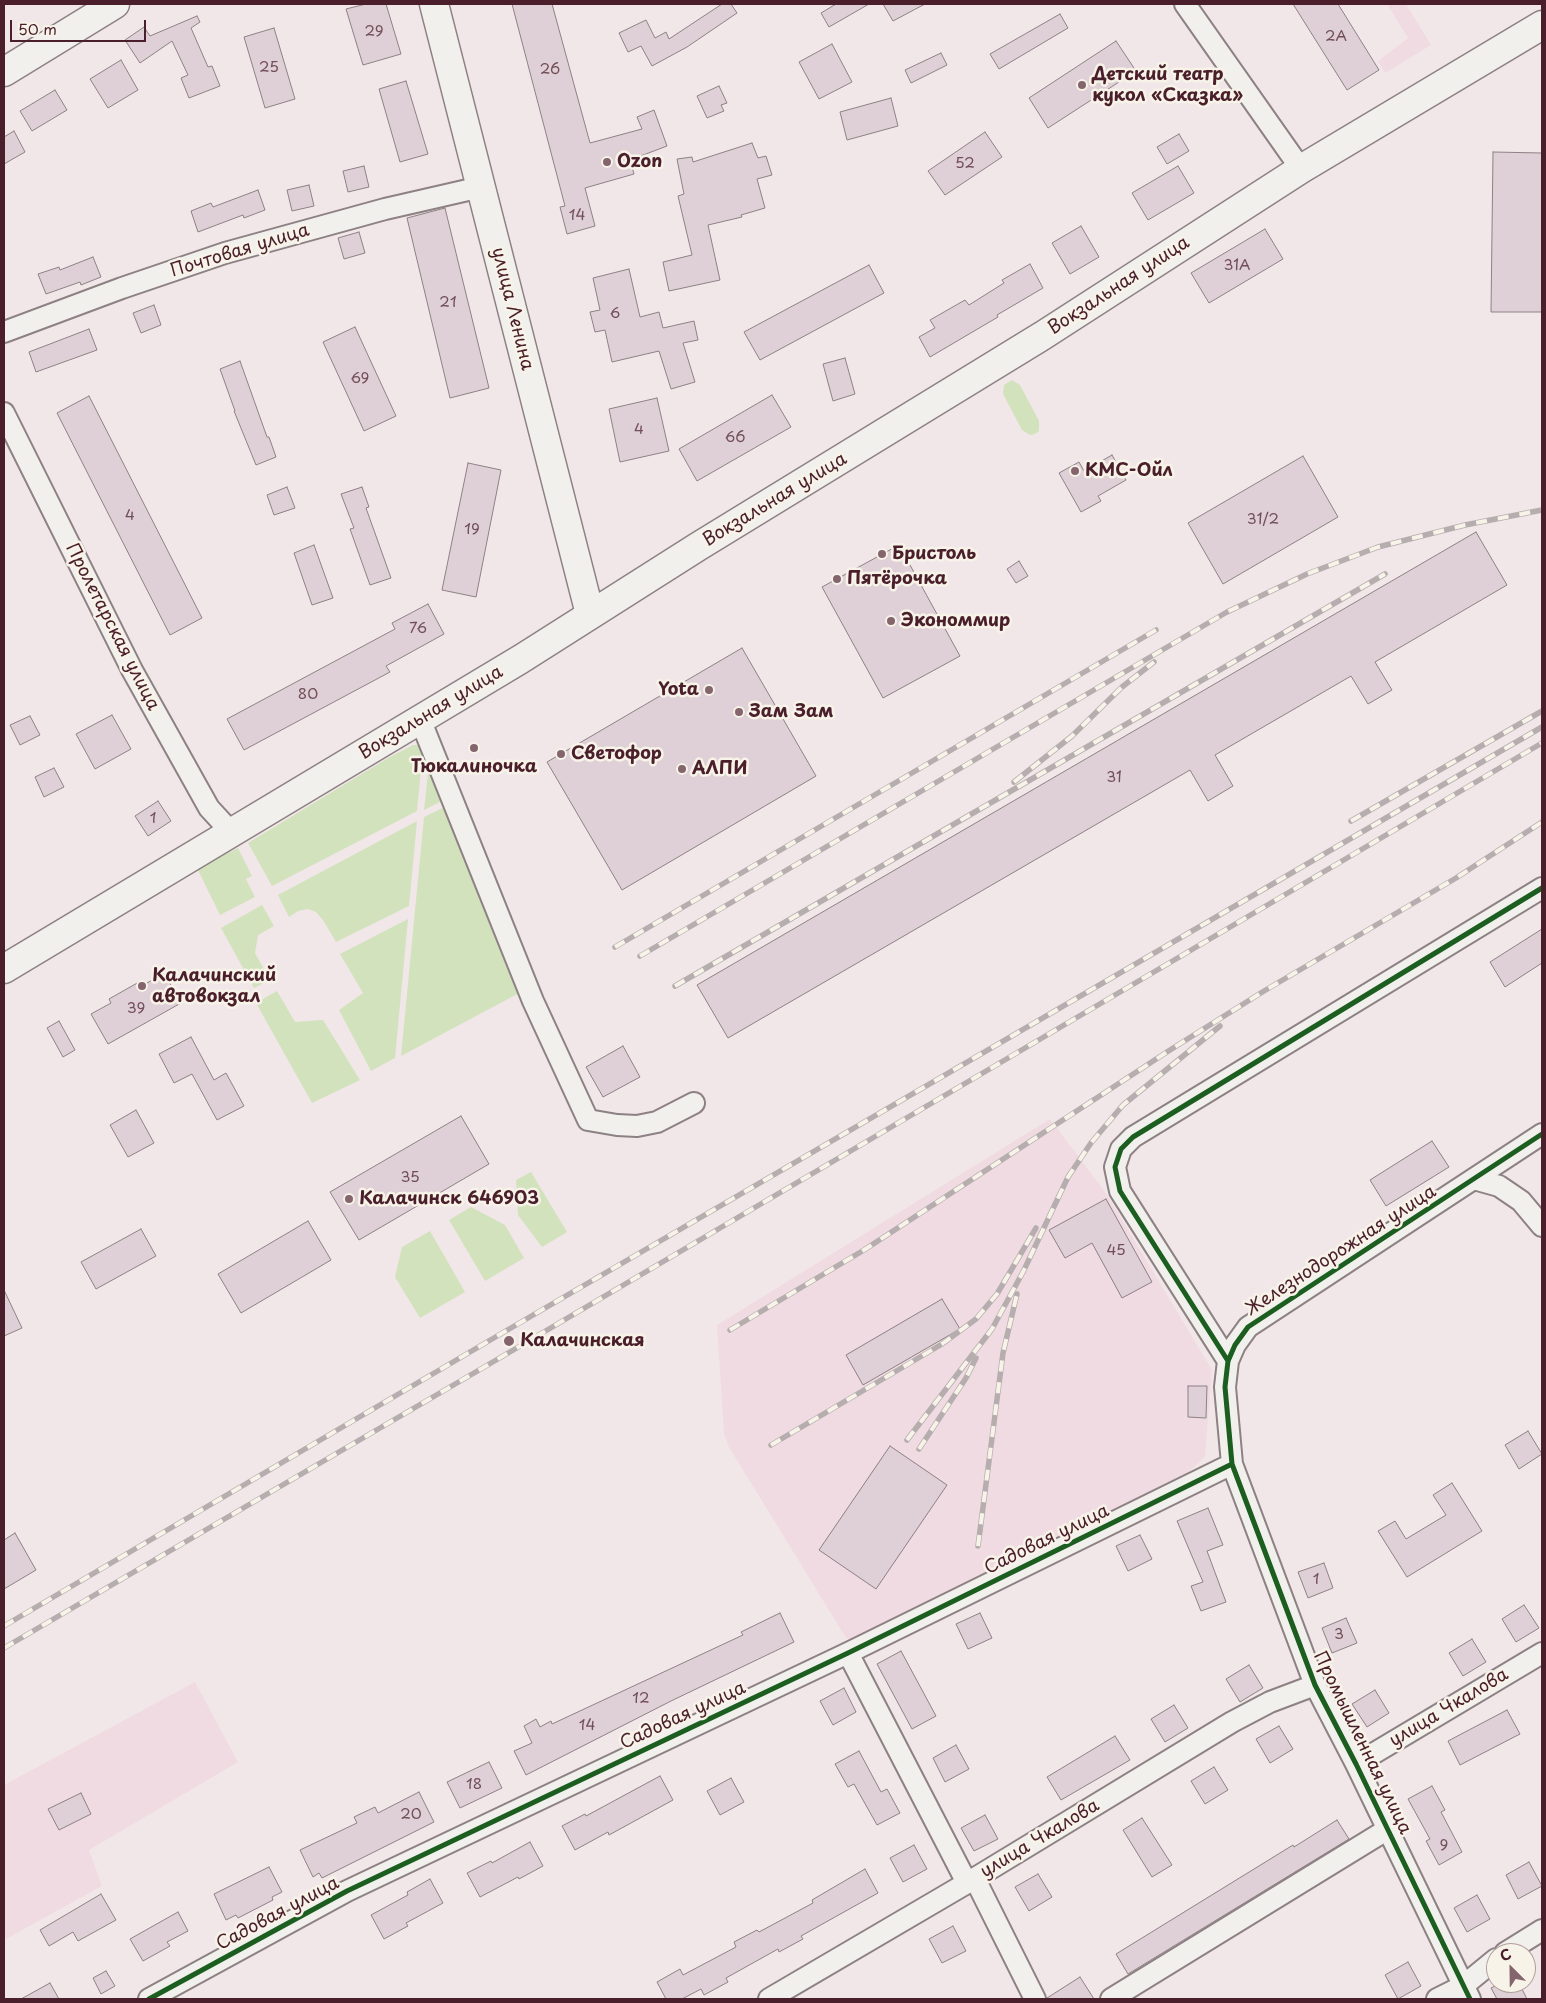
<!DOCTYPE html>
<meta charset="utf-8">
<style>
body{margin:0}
#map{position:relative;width:1546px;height:2003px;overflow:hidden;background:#f1e7e9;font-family:"Playpen Sans",sans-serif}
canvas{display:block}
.frame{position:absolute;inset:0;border:5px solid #4a1f2b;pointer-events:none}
.north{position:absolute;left:1486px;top:1943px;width:50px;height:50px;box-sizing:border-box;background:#f7f3e8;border:1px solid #b29e9c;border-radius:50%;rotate:337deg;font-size:14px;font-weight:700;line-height:20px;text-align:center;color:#4a1f2b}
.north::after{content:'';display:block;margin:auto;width:18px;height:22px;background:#84656e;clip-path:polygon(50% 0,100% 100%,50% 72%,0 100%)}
.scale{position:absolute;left:10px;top:20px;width:136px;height:22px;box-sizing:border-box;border:2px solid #4a1f2b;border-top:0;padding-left:6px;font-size:15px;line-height:18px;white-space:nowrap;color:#4a1f2b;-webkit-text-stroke:4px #f7f3e8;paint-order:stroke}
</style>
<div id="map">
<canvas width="1546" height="2003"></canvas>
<div class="frame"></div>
<div class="north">С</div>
<div class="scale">50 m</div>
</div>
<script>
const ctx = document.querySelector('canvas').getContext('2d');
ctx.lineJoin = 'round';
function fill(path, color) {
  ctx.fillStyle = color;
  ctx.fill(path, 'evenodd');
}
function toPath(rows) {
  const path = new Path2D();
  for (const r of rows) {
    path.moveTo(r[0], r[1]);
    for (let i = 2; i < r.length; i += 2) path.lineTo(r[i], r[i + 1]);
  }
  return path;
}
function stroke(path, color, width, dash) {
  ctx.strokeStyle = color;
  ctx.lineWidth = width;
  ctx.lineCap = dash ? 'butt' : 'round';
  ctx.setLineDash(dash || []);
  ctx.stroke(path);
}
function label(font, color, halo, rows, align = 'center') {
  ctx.font = font + ' "Playpen Sans",sans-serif';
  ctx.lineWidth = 5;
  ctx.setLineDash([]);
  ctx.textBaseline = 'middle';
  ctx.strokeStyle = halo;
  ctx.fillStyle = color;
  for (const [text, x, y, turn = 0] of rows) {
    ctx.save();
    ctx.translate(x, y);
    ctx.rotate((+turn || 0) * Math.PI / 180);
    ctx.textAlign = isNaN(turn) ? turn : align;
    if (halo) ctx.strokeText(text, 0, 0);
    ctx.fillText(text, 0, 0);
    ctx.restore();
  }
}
const built = toPath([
 [1387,4,1406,4,1431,45,1385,73,1378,61,1408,38],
 [1050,1119,1106,1193,1212,1370,1205,1457,1180,1480,858,1641,846,1638,729,1447,724,1434,717,1325],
 [195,1682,238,1762,89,1850,102,1886,4,1940,4,1785]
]);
const green = toPath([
 [1012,380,1020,385,1039,421,1039,431,1035,434,1030,435,1022,430,1003,394,1004,385],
 [413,745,421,745,431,755,422,759,417,811,272,886,248,843,388,758],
 [429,764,448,798,424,810],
 [451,804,523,991,401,1056,424,817],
 [417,821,409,906,336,942,323,920,316,912,308,909,298,911,289,917,278,895],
 [238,848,252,876,246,879,255,897,220,915,197,868],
 [262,905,274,926,258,935,255,953,270,980,254,988,221,928],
 [408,919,395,1058,371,1071,339,1010,363,993,340,954],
 [277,991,295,1022,323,1020,360,1080,312,1103,256,1003],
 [531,1172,567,1232,542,1247,518,1215,516,1180],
 [471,1207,505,1225,524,1258,485,1281,449,1220],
 [430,1231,465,1292,420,1318,395,1277,402,1247]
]);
const building = toPath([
 [366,4,386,4,401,54,363,65,346,9,366,4],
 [512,4,552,4,590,143,642,129,637,117,654,110,667,146,630,160,634,174,585,188,595,226,567,234,560,207,565,206,512,4],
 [722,4,731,4,737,13,687,47,652,66,641,46,628,52,619,33,646,20,655,38,666,32,669,39,722,4],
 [836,4,869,4,829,27,821,13,836,4],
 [883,4,925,4,893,21,883,4],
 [1293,4,1338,4,1379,70,1347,90,1293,4],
 [1060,14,1068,28,999,69,990,54,1060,14],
 [197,16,200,22,191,28,208,67,212,66,220,86,189,98,181,78,188,75,172,41,140,63,125,40,144,27,150,36,197,16],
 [274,28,295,99,265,108,244,37,274,28],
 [1116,41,1136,71,1048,128,1029,98,1116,41],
 [832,44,852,82,819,99,799,62,832,44],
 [941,53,947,65,911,83,905,70,941,53],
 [121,60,138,90,108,108,90,79,121,60],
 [406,81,428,154,400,162,379,89,406,81],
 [719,86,727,103,721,105,724,111,707,118,697,96,719,86],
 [55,90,67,110,32,131,20,111,55,90],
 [891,98,898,126,847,140,840,112,891,98],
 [14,131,25,152,4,164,4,137,14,131],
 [985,132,1002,157,945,195,928,171,985,132],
 [1179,134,1189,151,1167,164,1157,147,1179,134],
 [752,143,758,158,766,156,772,175,757,179,765,208,741,215,742,217,708,225,720,280,669,291,663,262,692,255,678,196,684,194,677,159,692,157,693,162,752,143],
 [1493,152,1542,153,1542,312,1491,312,1493,152],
 [364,166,369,187,348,192,343,171,364,166],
 [1178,166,1194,193,1148,220,1132,193,1178,166],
 [309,185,314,206,292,211,287,190,309,185],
 [258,190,265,210,244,218,243,215,198,232,191,211,211,203,213,207,258,190],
 [445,208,489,388,450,398,407,218,445,208],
 [1081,226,1099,257,1070,274,1052,243,1081,226],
 [1265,229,1283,259,1209,303,1191,273,1265,229],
 [359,232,365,253,344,259,338,238,359,232],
 [93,257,101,277,81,285,80,282,46,294,38,274,59,267,60,270,93,257],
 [1030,264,1043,288,997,315,998,317,930,357,919,337,935,328,930,320,965,300,969,305,1004,283,1002,280,1030,264],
 [869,265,884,293,760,360,744,332,869,265],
 [629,269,640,317,659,312,663,328,694,321,698,340,683,343,695,382,671,389,659,351,612,362,605,330,595,332,590,312,600,310,593,278,629,269],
 [154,305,161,325,141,333,133,313,154,305],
 [355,327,396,416,364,431,323,342,355,327],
 [89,329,97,350,36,372,29,352,89,329],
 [845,358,855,394,833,401,823,364,845,358],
 [240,361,267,437,269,437,276,457,256,465,234,411,235,411,220,369,240,361],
 [772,395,791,427,697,481,679,449,772,395],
 [89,396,202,618,170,635,57,413,89,396],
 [657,398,669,451,620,462,609,409,657,398],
 [1112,455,1126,480,1098,496,1101,501,1081,512,1059,473,1079,462,1084,471,1112,455],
 [1303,456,1338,517,1223,584,1188,523,1303,456],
 [468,463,501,470,476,597,442,590,468,463],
 [287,487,295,508,274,515,267,495,287,487],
 [362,487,369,507,366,508,391,578,370,585,350,529,354,528,341,494,362,487],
 [1476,532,1507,585,1375,662,1392,690,1368,704,1351,676,1215,755,1233,786,1208,801,1190,770,728,1038,697,985,1476,532],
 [314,545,333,598,312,605,294,553,314,545],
 [899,545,960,656,883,698,822,587,899,545],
 [1019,561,1028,576,1016,583,1007,569,1019,561],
 [428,604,444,634,386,666,390,672,244,750,227,719,395,629,392,623,428,604],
 [742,648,816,776,622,890,547,762,742,648],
 [112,715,131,749,95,769,76,734,112,715],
 [30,716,40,735,20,745,10,725,30,716],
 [54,768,64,787,44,797,35,777,54,768],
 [158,801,171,821,148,836,135,816,158,801],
 [1542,929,1542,963,1505,987,1490,962,1542,929],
 [164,973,181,1003,108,1044,91,1014,111,1003,109,999,139,982,142,986,164,973],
 [59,1021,75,1050,63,1057,47,1028,59,1021],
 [191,1037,214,1080,226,1073,244,1106,217,1120,192,1074,174,1083,159,1054,191,1037],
 [623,1046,640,1077,603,1097,586,1067,623,1046],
 [136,1110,154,1143,128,1157,110,1125,136,1110],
 [461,1116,489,1164,359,1240,330,1192,461,1116],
 [1432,1141,1449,1167,1386,1206,1370,1180,1432,1141],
 [1106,1199,1152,1282,1122,1298,1092,1243,1065,1258,1049,1230,1106,1199],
 [308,1221,331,1260,241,1313,218,1274,308,1221],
 [141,1229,156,1256,96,1289,81,1262,141,1229],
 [4,1290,22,1328,4,1336,4,1290],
 [942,1299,960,1329,863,1385,846,1355,942,1299],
 [1188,1386,1207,1386,1206,1418,1188,1417,1188,1386],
 [1528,1431,1542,1454,1519,1469,1505,1445,1528,1431],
 [890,1446,947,1485,876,1589,819,1550,890,1446],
 [1452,1483,1482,1531,1407,1577,1378,1531,1395,1521,1406,1539,1446,1515,1433,1495,1452,1483],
 [1208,1508,1223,1545,1207,1551,1226,1602,1201,1611,1191,1586,1203,1582,1177,1521,1208,1508],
 [15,1533,36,1570,4,1589,4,1540,15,1533],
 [1140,1535,1152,1559,1128,1571,1116,1546,1140,1535],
 [1324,1563,1333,1588,1308,1598,1298,1572,1324,1563],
 [1524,1605,1539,1628,1516,1642,1502,1619,1524,1605],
 [780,1613,794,1642,671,1701,526,1775,514,1751,532,1743,524,1726,536,1719,540,1727,551,1721,552,1724,743,1635,741,1632,780,1613],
 [980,1613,992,1638,968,1649,956,1624,980,1613],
 [1346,1618,1357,1643,1332,1653,1322,1628,1346,1618],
 [1472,1639,1486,1662,1463,1676,1449,1653,1472,1639],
 [901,1651,936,1716,912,1729,877,1664,901,1651],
 [1249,1665,1263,1688,1240,1702,1226,1679,1249,1665],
 [844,1688,856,1712,833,1725,820,1701,844,1688],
 [1375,1690,1389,1713,1367,1727,1352,1704,1375,1690],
 [1174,1705,1188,1728,1165,1742,1151,1719,1174,1705],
 [1507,1710,1520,1734,1460,1765,1448,1741,1507,1710],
 [1279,1726,1293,1749,1270,1763,1256,1739,1279,1726],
 [1115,1736,1130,1760,1061,1800,1047,1777,1115,1736],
 [956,1745,969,1769,945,1782,933,1758,956,1745],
 [859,1751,881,1792,887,1789,900,1813,877,1825,854,1784,848,1787,835,1764,859,1751],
 [489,1762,502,1788,460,1808,447,1782,489,1762],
 [1214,1767,1228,1790,1205,1804,1191,1781,1214,1767],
 [660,1776,673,1800,609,1835,608,1832,575,1850,562,1826,585,1814,586,1816,660,1776],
 [731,1778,744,1802,720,1815,707,1791,731,1778],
 [1432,1786,1445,1810,1441,1812,1462,1852,1439,1865,1426,1841,1430,1839,1408,1799,1432,1786],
 [419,1792,434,1822,322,1878,319,1873,313,1877,300,1850,357,1823,354,1817,375,1807,378,1813,419,1792],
 [81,1793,91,1814,59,1830,48,1809,81,1793],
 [985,1815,998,1839,974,1851,961,1828,985,1815],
 [1142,1818,1172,1865,1152,1877,1123,1830,1142,1818],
 [1337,1820,1349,1839,1128,1974,1116,1954,1293,1845,1294,1847,1337,1820],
 [530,1842,543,1866,519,1879,518,1877,480,1897,467,1873,491,1861,492,1863,530,1842],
 [914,1845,927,1869,903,1882,890,1858,914,1845],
 [1529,1862,1542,1886,1518,1899,1506,1875,1529,1862],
 [269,1867,282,1892,272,1897,273,1900,238,1918,236,1915,226,1920,214,1894,269,1867],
 [865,1869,878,1893,801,1936,803,1939,779,1952,778,1949,726,1978,728,1982,704,1995,701,1989,682,1999,666,1999,657,1982,680,1969,683,1975,736,1947,734,1942,757,1930,759,1932,813,1903,812,1900,865,1869],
 [1038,1874,1052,1897,1029,1911,1015,1887,1038,1874],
 [430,1879,443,1903,406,1923,408,1926,384,1939,371,1915,408,1895,407,1892,430,1879],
 [101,1894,116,1920,78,1941,73,1932,49,1946,40,1930,101,1894],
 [1477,1895,1490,1919,1467,1932,1454,1908,1477,1895],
 [178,1912,188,1931,167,1942,170,1946,143,1961,130,1939,178,1912],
 [953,1926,966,1951,942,1963,929,1939,953,1926],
 [1408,1962,1421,1986,1398,1999,1385,1975,1408,1962],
 [106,1971,115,1986,101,1994,93,1978,106,1971],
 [1080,1977,1094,1999,1047,1999,1047,1998,1080,1977],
 [50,1983,59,1999,21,1999,50,1983],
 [1501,1983,1519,1983,1527,1999,1497,1999,1491,1988,1501,1983]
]);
const street = toPath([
 [1185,4,1301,169],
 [4,332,122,288,225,253,385,209,481,187],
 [4,413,132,670,209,808,232,833],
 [420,719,533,1001,588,1120,617,1125,637,1126,657,1122,694,1103],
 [1474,1179,1499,1186,1521,1201,1542,1226],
 [1228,1361,1120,1191,1115,1167,1121,1149,1133,1137,1542,888],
 [848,1653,967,1883],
 [1356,1764,1542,1653],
 [975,1879,1035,1999],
 [1505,1953,1542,1930],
 [149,1999,347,1891,848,1653,1232,1464],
 [769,1999,967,1883,1232,1722,1270,1702,1315,1685],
 [1111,1999,1388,1829],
 [1437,1999,1463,1986,1496,1959],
 [1470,1999,1356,1764,1315,1685,1232,1464,1225,1387,1228,1361,1235,1345,1248,1327,1542,1134]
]);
const secondary = toPath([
 [434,4,590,614],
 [4,72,115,4],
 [4,969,521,659,699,546,1042,336,1301,169,1542,25]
]);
const rail = toPath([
 [1014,782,1072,736,1122,687,1154,662],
 [1351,821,1542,711],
 [615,947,1156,630],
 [640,956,1227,612,1307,574,1378,547,1465,525,1542,510],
 [675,986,1385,574],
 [730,1330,864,1250,1170,1050,1264,991,1456,878,1542,822],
 [907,1440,992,1329,1023,1272,1068,1177,1091,1143,1123,1105,1220,1026],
 [771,1445,942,1344,976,1319,997,1294,1036,1228],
 [919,1449,966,1378,976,1358],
 [978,1546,1003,1353,1017,1294],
 [4,1626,504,1332,1542,727],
 [4,1648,515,1349,1542,743]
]);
const cycleway = toPath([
 [1228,1361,1120,1191,1115,1167,1121,1149,1133,1137,1542,888],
 [149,1999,347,1891,848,1653,1232,1464],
 [1470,1999,1356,1764,1315,1685,1232,1464,1225,1387,1228,1361,1235,1345,1248,1327,1542,1134]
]);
const markers = [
 [1082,85,5,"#84656e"],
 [607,162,5,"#84656e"],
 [1075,471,5,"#84656e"],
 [882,554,5,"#84656e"],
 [837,579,5,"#84656e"],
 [891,621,5,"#84656e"],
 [709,690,5,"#84656e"],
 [739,712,5,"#84656e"],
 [474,748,5,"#84656e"],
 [561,754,5,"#84656e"],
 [682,769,5,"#84656e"],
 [142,986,5,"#84656e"],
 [349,1199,5,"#84656e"],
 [509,1341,6,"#84656e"]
];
const numberNames = [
 ["29",374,32],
 ["2А",1336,37],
 ["25",269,68],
 ["26",550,70],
 ["52",965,164],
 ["14",577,216],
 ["31А",1237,266],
 ["21",448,303],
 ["6",615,314],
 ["69",360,379],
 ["4",639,430],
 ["66",735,438],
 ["4",130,516],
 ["31/2",1263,520],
 ["19",472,530],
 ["76",418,629],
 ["80",308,695],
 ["31",1114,778],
 ["1",153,819],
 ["39",136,1009],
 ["35",410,1178],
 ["45",1116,1251],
 ["1",1316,1580],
 ["3",1339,1635],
 ["12",641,1699],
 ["14",587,1726],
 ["18",474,1785],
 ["20",411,1815],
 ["9",1444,1846]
];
const poiNames = [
 ["Детский театр",1092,75],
 ["кукол «Сказка»",1092,96],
 ["Ozon",617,162],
 ["КМС-Ойл",1085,471],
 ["Бристоль",892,554],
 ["Пятёрочка",847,579],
 ["Экономмир",901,621],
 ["Yota",699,690,"right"],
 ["Зам Зам",749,712],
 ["Светофор",571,754],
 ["Тюкалиночка",474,767,"center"],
 ["АЛПИ",692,769],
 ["Калачинский",152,976],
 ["автовокзал",152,997],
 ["Калачинск 646903",359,1199],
 ["Калачинская",520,1341]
];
const streetNames = [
 ["Почтовая улица",240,251,-17],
 ["Вокзальная улица",1119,286,-33],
 ["улица Ленина",512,309,76],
 ["Вокзальная улица",775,500,-31],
 ["Пролетарская улица",112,627,63],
 ["Вокзальная улица",431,713,-31],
 ["Железнодорожная улица",1341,1251,-33],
 ["Садовая улица",1047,1540,-26],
 ["улица Чкалова",1449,1708,-31],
 ["Садовая улица",683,1716,-25],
 ["Промышленная улица",1362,1743,64],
 ["улица Чкалова",1040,1839,-31],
 ["Садовая улица",278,1914,-28]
];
fill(built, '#f0dbe2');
fill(green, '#d2e2bc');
fill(building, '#dfcfd6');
stroke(building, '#8d8184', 1);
stroke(street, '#8d8184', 24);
stroke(secondary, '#8d8184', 31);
stroke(street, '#f2f0ec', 20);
stroke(secondary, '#f2f0ec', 28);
stroke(rail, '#b6aeae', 5.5);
stroke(rail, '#f7f3e8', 4, [11]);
stroke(cycleway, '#1b5e20', 5);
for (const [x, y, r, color] of markers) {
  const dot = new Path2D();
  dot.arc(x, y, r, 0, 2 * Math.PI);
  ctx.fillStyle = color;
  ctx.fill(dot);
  stroke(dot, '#f7f3e8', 2);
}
label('15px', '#724e58', null, numberNames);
label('bold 18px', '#4a1f2b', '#f7f3e8', poiNames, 'left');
label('18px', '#4a1f2b', '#f7f3e8', streetNames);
</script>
